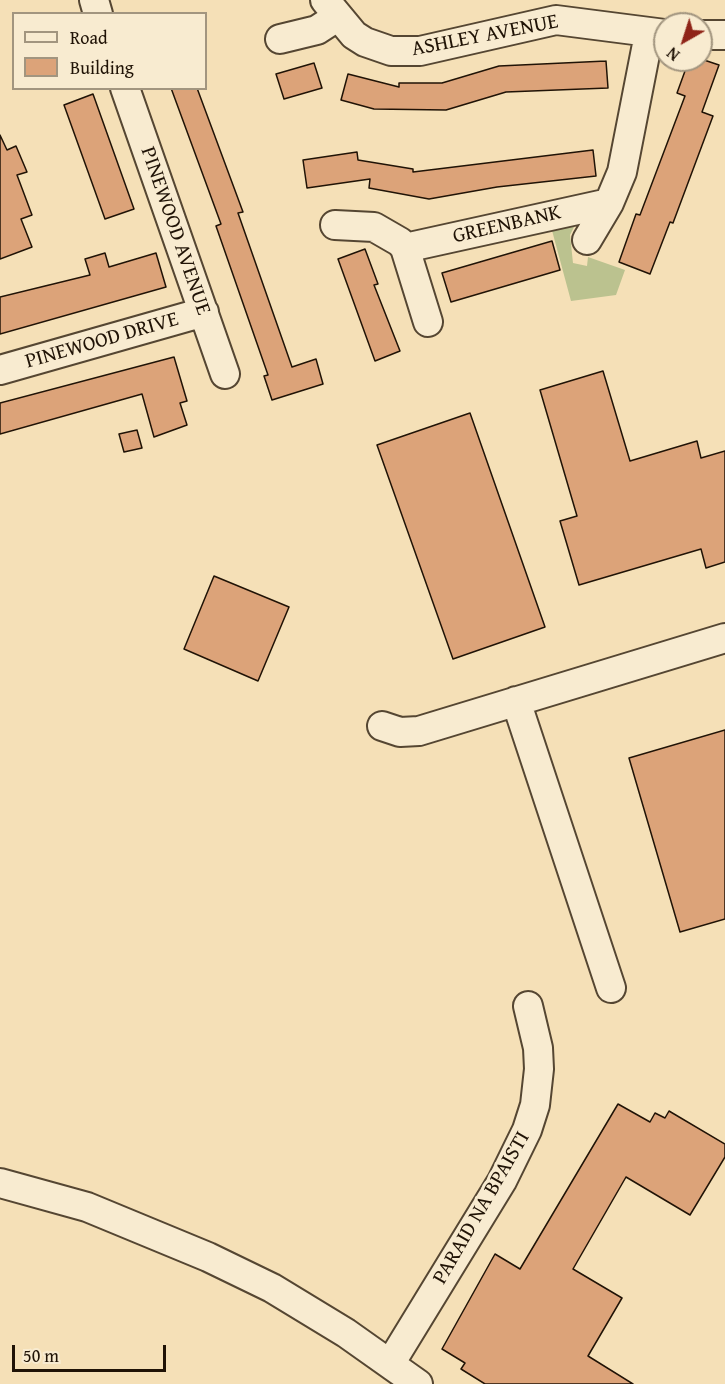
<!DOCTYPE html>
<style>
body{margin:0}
#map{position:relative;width:725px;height:1384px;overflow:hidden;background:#f5e0b7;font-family:"Gentium Book Plus",serif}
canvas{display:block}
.legend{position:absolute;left:12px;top:12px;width:195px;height:78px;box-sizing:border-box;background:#f8ebd0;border:2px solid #a2957f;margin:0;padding:8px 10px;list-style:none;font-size:18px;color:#201306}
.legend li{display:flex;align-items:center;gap:12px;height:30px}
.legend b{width:30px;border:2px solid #a2957f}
.north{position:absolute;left:653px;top:12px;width:60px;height:60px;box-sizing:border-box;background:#f8ebd0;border:2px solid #a2957f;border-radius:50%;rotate:219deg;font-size:16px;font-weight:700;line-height:24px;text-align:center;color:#201306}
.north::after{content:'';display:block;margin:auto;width:21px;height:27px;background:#8f2418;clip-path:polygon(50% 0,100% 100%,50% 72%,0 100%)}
.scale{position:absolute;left:12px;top:1345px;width:154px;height:27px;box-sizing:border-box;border:3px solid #201306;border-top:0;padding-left:8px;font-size:18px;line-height:21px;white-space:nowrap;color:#201306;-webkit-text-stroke:4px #f8ebd0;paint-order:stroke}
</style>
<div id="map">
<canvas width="725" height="1384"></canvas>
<ul class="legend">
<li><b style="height:8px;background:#f8ebd0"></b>Road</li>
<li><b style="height:16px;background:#dca379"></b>Building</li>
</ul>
<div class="north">N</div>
<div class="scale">50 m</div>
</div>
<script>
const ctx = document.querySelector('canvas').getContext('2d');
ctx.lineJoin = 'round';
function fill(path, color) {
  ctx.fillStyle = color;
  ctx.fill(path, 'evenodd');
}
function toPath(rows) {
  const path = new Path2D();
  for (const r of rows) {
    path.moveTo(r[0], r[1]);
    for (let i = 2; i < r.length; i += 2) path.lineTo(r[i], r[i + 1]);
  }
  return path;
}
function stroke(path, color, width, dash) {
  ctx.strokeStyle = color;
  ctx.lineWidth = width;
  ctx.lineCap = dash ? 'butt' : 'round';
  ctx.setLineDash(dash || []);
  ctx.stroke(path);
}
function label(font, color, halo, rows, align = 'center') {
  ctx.font = font + ' "Gentium Book Plus",serif';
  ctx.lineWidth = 6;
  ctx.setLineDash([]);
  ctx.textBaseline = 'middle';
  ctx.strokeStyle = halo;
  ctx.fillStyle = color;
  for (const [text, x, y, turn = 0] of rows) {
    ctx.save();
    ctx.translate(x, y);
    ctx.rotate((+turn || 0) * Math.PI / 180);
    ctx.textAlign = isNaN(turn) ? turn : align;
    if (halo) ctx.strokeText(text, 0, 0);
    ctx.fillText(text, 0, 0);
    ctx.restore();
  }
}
const green = toPath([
 [567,221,574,227,570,235,573,263,587,266,588,257,625,270,616,295,571,301,550,223]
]);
const building = toPath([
 [689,60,704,60,719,65,702,112,713,116,673,223,670,222,650,274,619,262,636,214,640,215,685,96,677,93,689,60],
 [606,61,608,88,506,92,446,110,374,109,341,100,348,74,399,87,399,83,442,83,499,66,606,61],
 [314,63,322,88,284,99,276,74,314,63],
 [171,88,197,88,243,212,238,213,292,367,316,359,323,384,272,400,264,376,268,375,216,226,221,224,171,88],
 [93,94,134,209,105,219,64,105,93,94],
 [0,135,7,150,16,146,27,172,17,175,32,215,21,219,32,247,0,259,0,135],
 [593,150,596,176,497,187,429,199,369,188,370,179,307,188,303,160,357,152,358,160,413,169,413,172,593,150],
 [552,241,560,270,451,302,442,273,552,241],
 [365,249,378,284,374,285,400,351,375,361,338,259,365,249],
 [105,253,109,267,156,253,166,287,0,334,0,297,90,275,85,259,105,253],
 [174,357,187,401,180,403,187,425,154,437,142,394,0,434,0,403,174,357],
 [603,371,630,461,697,441,701,458,725,451,725,562,706,568,701,549,579,585,560,521,577,516,540,390,603,371],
 [470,413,545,627,453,659,377,445,470,413],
 [137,430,142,448,124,452,119,434,137,430],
 [214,576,289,607,258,681,184,649,214,576],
 [725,730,725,919,680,932,629,758,725,730],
 [618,1104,650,1122,655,1113,665,1118,669,1111,725,1144,725,1157,690,1215,626,1177,573,1269,622,1298,588,1356,633,1384,485,1384,461,1369,465,1363,442,1349,495,1254,520,1269,618,1104]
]);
const minor = toPath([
 [94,0,98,14],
 [325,0,354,35,365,42,391,51,420,51,556,20,665,34],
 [701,35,725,35],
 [280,39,317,30,337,17],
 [125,88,225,374],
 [335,225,374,227,400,242,405,248,428,322],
 [587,240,609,203,622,172,649,34],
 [405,248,609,203],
 [0,370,204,312],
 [516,701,611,988],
 [382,726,400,732,419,731,725,638],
 [0,1183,87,1207,208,1257,272,1288,346,1333,418,1384],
 [390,1364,502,1181,527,1130,535,1105,539,1069,538,1048,528,1006]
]);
const streetNames = [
 ["ASHLEY AVENUE",485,36,-11],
 ["GREENBANK",507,225,-13],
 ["PINEWOOD AVENUE",175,231,71],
 ["PINEWOOD DRIVE",102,341,-16],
 ["PARAID NA BPAISTI",482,1208,-60]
];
fill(green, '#bbc28f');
fill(building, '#dca379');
stroke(building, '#201306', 1.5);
stroke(minor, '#554632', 32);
stroke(minor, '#f8ebd0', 28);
label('21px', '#201306', '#f8ebd0', streetNames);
</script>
